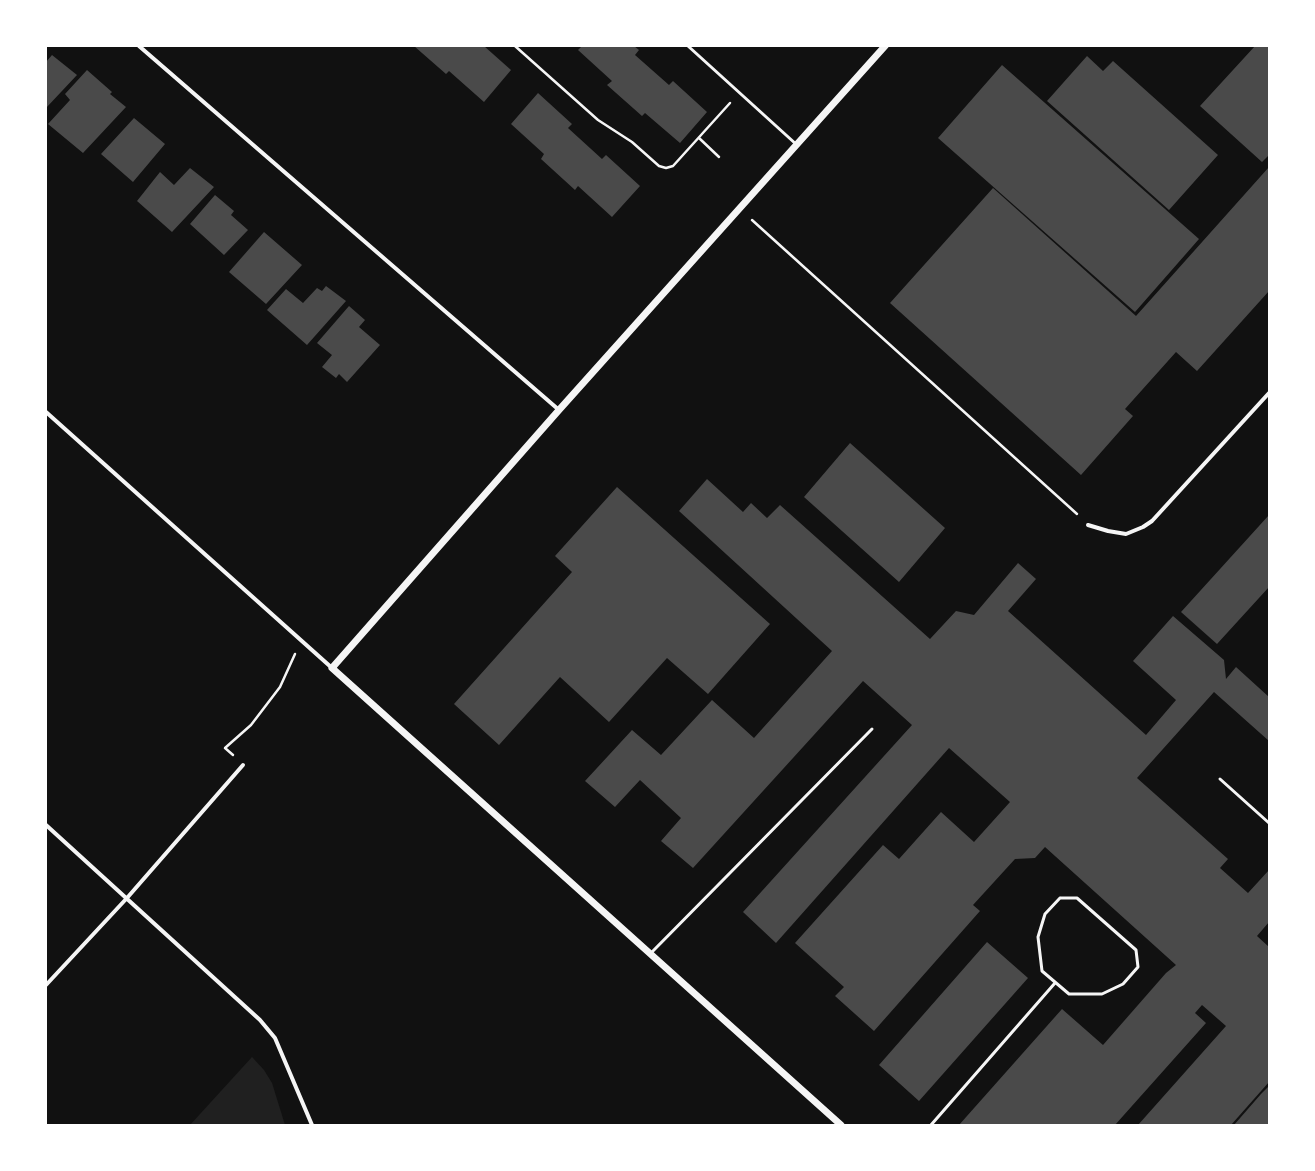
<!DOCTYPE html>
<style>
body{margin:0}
#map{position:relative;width:1315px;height:1171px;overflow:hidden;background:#111;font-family:"Asap Condensed",sans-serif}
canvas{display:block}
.frame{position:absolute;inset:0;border:47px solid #fff;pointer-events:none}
</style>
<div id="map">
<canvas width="1315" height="1171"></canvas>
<div class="frame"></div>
</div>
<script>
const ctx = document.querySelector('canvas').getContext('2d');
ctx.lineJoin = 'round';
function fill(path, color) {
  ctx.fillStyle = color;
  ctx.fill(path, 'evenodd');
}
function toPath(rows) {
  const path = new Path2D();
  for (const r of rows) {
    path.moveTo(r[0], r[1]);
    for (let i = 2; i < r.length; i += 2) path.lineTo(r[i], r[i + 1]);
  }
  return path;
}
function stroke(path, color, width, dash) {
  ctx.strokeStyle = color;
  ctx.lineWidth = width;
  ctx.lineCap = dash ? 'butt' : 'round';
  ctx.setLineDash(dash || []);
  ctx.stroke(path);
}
const green = toPath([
 [252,1057,264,1070,272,1083,285,1125,190,1125]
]);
const building = toPath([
 [414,46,484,46,511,70,484,102,449,71,446,74],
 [582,46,634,46,639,50,635,55,669,85,673,81,707,112,680,143,645,113,642,116,607,85,612,81,578,50],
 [1255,46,1269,46,1269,155,1262,162,1200,106],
 [52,55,77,75,46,108,46,62],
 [1087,56,1103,71,1113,61,1218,155,1169,210,1047,101],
 [1002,65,1199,239,1135,312,938,138],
 [87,70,112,92,110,94,126,107,83,153,48,124,70,100,65,94],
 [538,93,572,124,568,128,602,159,606,155,640,186,612,217,578,186,575,190,541,159,544,154,511,124],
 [134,118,165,144,133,182,101,154],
 [1269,167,1269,291,1197,371,1176,352,1125,409,1133,416,1081,475,890,303,993,188,1136,316],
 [190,168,214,187,172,232,137,201,160,172,174,185],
 [215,195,234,211,231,215,248,230,224,255,190,224],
 [264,232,302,265,266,304,229,272],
 [326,286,346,301,307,345,267,310,286,289,303,303,317,288,322,291],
 [349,306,365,320,359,327,380,345,347,382,339,374,336,378,322,367,332,355,317,343],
 [850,443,945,528,899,582,804,497],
 [707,479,743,512,751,503,767,518,780,505,930,639,956,611,974,615,1018,563,1036,579,1008,611,1146,735,1176,700,1133,661,1173,616,1224,660,1226,679,1236,667,1269,697,1269,741,1214,692,1137,778,1228,859,1220,868,1248,893,1269,870,1269,922,1257,936,1269,947,1269,1082,1231,1125,1138,1125,1226,1026,1202,1005,1195,1013,1206,1023,1115,1125,959,1125,1062,1009,1103,1045,1166,973,1176,965,1045,847,1035,858,1015,859,973,905,980,911,874,1031,835,996,844,987,795,943,883,845,899,859,941,812,974,842,1010,802,949,748,776,943,743,912,912,725,863,681,693,868,661,841,681,818,640,780,615,807,585,781,632,730,661,755,712,700,754,738,832,651,679,511],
 [617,487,770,624,708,694,667,658,609,722,560,677,499,745,454,704,572,572,555,556],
 [1269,515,1269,587,1217,644,1181,612],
 [987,942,1028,978,919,1101,879,1065],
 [1269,1086,1269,1125,1234,1125,1261,1094]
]);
const path = toPath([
 [515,46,598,120,632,142,659,166,666,168,673,166,730,103],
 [699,138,719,157],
 [752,220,1077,514],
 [233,755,225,748,251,725,280,687,295,654]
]);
const service = toPath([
 [688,46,797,145],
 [1220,779,1269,823],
 [1060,898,1077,898,1136,950,1138,967,1123,984,1102,994,1069,994,1042,971,1038,937,1045,914,1060,898],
 [650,954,872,729],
 [931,1125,1055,983]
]);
const minor = toPath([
 [139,46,559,410],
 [46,412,332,668],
 [1088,525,1108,531,1126,534,1143,527,1152,521,1269,393],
 [46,825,260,1020,275,1038,312,1125],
 [46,985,127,898,243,765]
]);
const tertiary = toPath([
 [841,1125,332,668,559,410,885,46]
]);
fill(green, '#202020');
fill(building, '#4a4a4a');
stroke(path, '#f5f5f5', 2.5);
stroke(service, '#f5f5f5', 3);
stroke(minor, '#f5f5f5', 4);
stroke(tertiary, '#f5f5f5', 7);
</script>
